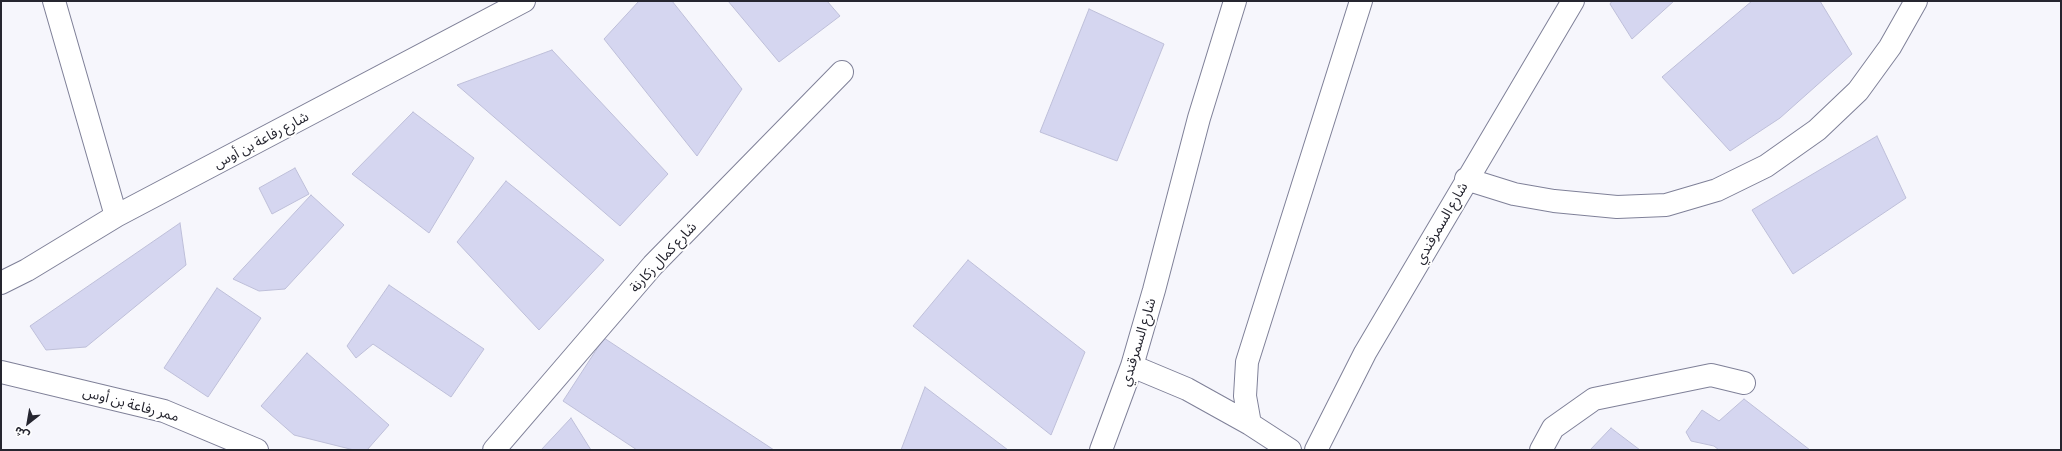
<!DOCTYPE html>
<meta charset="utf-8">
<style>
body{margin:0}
#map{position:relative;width:2062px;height:451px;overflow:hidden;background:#f6f6fc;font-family:Barlow,"Noto Sans Arabic",sans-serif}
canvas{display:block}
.frame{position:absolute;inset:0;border:2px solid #262630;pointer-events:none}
.north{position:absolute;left:8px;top:403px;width:40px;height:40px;-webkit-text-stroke:3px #fff;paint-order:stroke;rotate:211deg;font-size:11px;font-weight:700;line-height:16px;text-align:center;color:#262630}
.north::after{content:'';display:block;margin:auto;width:14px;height:18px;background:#262630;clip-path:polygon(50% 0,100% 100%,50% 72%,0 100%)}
</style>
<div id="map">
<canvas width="2062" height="451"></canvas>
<div class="frame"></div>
<div class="north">ش</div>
</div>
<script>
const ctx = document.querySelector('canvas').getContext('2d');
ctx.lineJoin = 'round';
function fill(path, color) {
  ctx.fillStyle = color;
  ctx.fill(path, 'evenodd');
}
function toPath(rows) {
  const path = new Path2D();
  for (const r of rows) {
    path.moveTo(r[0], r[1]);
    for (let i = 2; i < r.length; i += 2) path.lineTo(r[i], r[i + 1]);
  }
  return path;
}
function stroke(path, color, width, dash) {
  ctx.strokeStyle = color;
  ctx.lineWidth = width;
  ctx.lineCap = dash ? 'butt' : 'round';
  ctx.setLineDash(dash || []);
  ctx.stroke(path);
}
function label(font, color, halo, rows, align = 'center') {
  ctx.font = font + ' Barlow,"Noto Sans Arabic",sans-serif';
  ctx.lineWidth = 4;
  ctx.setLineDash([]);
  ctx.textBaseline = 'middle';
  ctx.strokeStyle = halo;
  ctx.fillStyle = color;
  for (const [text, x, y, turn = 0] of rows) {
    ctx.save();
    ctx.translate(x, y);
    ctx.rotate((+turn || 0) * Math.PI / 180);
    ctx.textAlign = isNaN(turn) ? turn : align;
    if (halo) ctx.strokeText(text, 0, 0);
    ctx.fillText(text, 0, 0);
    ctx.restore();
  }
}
const building = toPath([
 [639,1,672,1,742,89,697,156,604,39,639,1],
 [728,1,827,1,840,16,779,62,728,1],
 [1612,1,1674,1,1632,39,1610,4,1612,1],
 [1752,1,1820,1,1852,54,1780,118,1730,151,1662,77,1752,1],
 [1089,9,1164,44,1117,161,1040,132,1089,9],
 [552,50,668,174,620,226,457,85,552,50],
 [413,112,474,158,429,233,352,174,413,112],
 [1877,136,1906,198,1793,274,1752,210,1877,136],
 [295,168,309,194,272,214,259,188,295,168],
 [506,181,604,260,539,330,457,242,506,181],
 [311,195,344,225,285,289,259,291,233,279,311,195],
 [180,223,186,265,86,347,46,350,30,326,180,223],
 [968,260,1085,352,1051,435,913,326,968,260],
 [389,285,484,349,451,397,373,344,356,358,347,346,389,285],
 [217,288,261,318,208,397,164,368,217,288],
 [604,338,774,450,637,450,563,401,604,338],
 [307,353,389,425,367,450,354,450,294,435,261,406,307,353],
 [925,387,1008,450,901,450,925,387],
 [1744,399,1810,450,1719,450,1714,446,1691,441,1686,432,1702,410,1719,421,1744,399],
 [571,418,591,450,541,450,571,418],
 [1611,428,1640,450,1590,450,1611,428]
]);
const minor = toPath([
 [54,1,116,216],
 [1466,179,1514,194,1554,201,1617,207,1666,205,1717,190,1766,166,1817,130,1858,91,1890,47,1916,1],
 [1,283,27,270,116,216,524,1],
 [1132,366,1187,389,1250,424,1290,450],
 [1,372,164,411,257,450],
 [1250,424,1245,396,1247,362,1361,1],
 [494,450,653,265,842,72],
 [1101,450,1132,366,1154,290,1199,118,1235,1],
 [1316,450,1365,353,1573,1],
 [1541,450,1553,428,1594,399,1711,375,1744,383]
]);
const streetNames = [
 ["شارع رفاعة بن أوس",261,140,-28],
 ["شارع السمرقندي",1441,223,-60],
 ["شارع كمال زكارنة",663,257,-47],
 ["شارع السمرقندي",1138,342,-73],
 ["ممر رفاعة بن أوس",131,404,15]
];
fill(building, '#d5d6f0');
stroke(building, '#bebfd9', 1);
stroke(minor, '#7f8098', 24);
stroke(minor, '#fff', 22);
label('14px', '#262630', '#fff', streetNames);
</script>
